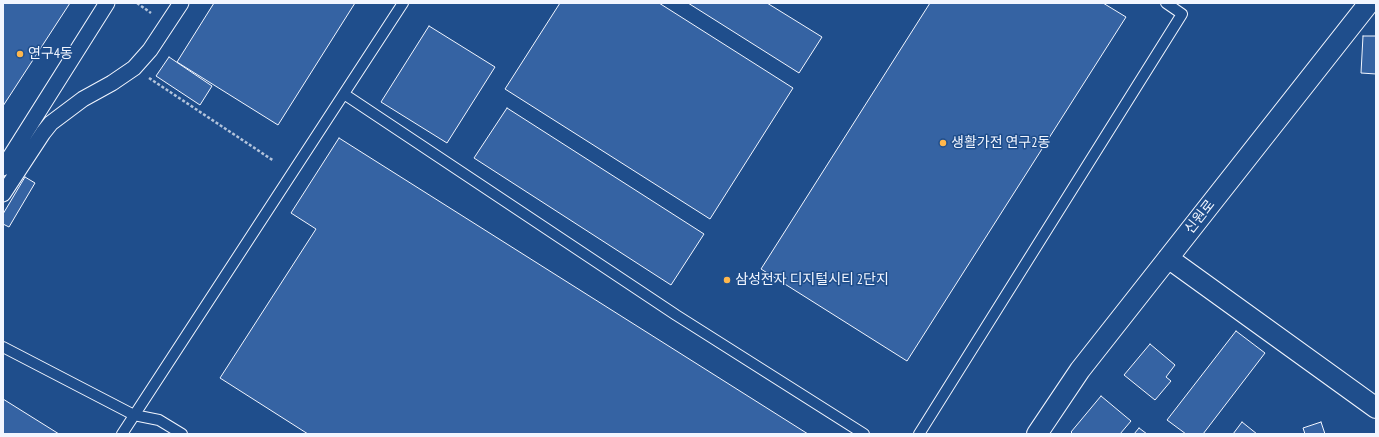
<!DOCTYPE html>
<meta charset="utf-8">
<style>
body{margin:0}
#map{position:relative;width:1379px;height:437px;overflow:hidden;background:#1f4e8c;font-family:"PT Sans Narrow",sans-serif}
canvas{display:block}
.frame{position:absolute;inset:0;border:4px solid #f2f6ff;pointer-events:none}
</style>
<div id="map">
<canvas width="1379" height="437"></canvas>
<div class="frame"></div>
</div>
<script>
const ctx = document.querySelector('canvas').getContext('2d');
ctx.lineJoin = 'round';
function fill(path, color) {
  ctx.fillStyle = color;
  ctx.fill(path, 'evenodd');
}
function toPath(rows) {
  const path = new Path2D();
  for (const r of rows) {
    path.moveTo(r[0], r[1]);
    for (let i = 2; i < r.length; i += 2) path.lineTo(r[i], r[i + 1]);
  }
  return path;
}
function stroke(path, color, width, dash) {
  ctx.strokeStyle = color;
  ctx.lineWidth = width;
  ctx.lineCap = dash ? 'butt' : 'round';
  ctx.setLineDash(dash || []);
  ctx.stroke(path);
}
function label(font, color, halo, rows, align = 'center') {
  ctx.font = font + ' "PT Sans Narrow","Noto Sans KR",sans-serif';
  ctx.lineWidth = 3;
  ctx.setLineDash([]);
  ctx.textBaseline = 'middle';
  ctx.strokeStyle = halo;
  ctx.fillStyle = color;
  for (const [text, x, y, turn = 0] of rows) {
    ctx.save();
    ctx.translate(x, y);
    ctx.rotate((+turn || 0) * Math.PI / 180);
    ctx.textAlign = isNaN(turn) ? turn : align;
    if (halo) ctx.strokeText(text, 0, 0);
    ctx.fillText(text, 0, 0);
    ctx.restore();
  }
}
const building = toPath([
 [3,3,70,3,3,106,3,3],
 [214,3,355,3,278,125,177,62,214,3],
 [560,3,659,3,793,88,710,219,505,89,560,3],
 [688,3,767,3,822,37,799,73,688,3],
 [930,3,1103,3,1126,17,907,361,761,269,930,3],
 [429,26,495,67,447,143,381,102,429,26],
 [1363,36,1376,36,1376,74,1361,73,1363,36],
 [169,57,212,86,200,105,156,76,169,57],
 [507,108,704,234,671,285,474,158,507,108],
 [339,138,808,434,308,434,220,378,316,229,291,213,339,138],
 [25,177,35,183,9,227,3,224,3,214,25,177],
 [1236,331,1265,353,1203,434,1186,434,1167,420,1236,331],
 [1150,344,1175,365,1166,377,1171,381,1155,400,1124,375,1150,344],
 [1101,396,1131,421,1120,434,1073,434,1071,432,1101,396],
 [3,399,59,434,3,434,3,399],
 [1242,422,1257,434,1233,434,1242,422],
 [1321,422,1325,434,1305,434,1303,428,1321,422],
 [1139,428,1147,434,1134,434,1139,428]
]);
const path = toPath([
 [137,3,151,13],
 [149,78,274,161]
]);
const service = toPath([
 [344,94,676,315,864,434],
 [3,347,134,415,159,420,182,434],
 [122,434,403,3],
 [919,434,1182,14,1166,3]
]);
const pedestrian = toPath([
 [3,168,107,3],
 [3,194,43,133,51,123,83,99,112,83,134,68,150,50,181,3]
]);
const minor = toPath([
 [1168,258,1376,408],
 [1037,434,1080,370,1369,3]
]);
const markers = [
 [20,54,4,"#ffb74d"],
 [943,143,4,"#ffb74d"],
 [727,280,4,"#ffb74d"]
];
const poiNames = [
 ["연구4동",28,54],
 ["생활가전 연구2동",951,143],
 ["삼성전자 디지털시티 2단지",735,280]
];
const streetNames = [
 ["신원로",1200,217,-52]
];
fill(building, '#3563a3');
stroke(building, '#f2f6ff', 1);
stroke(service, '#f2f6ff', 12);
stroke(pedestrian, '#f2f6ff', 17);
stroke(minor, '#f2f6ff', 22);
stroke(path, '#b3c4dc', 2.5, [3, 2]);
stroke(service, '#1f4e8c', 10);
stroke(pedestrian, '#1f4e8c', 15);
stroke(minor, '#1f4e8c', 20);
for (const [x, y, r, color] of markers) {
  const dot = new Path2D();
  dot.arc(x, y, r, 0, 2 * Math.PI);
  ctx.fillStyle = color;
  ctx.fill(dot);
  stroke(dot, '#1f4e8c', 1.5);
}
label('14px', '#f2f6ff', '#1f4e8c', poiNames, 'left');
label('14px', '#f2f6ff', '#1f4e8c', streetNames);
</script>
